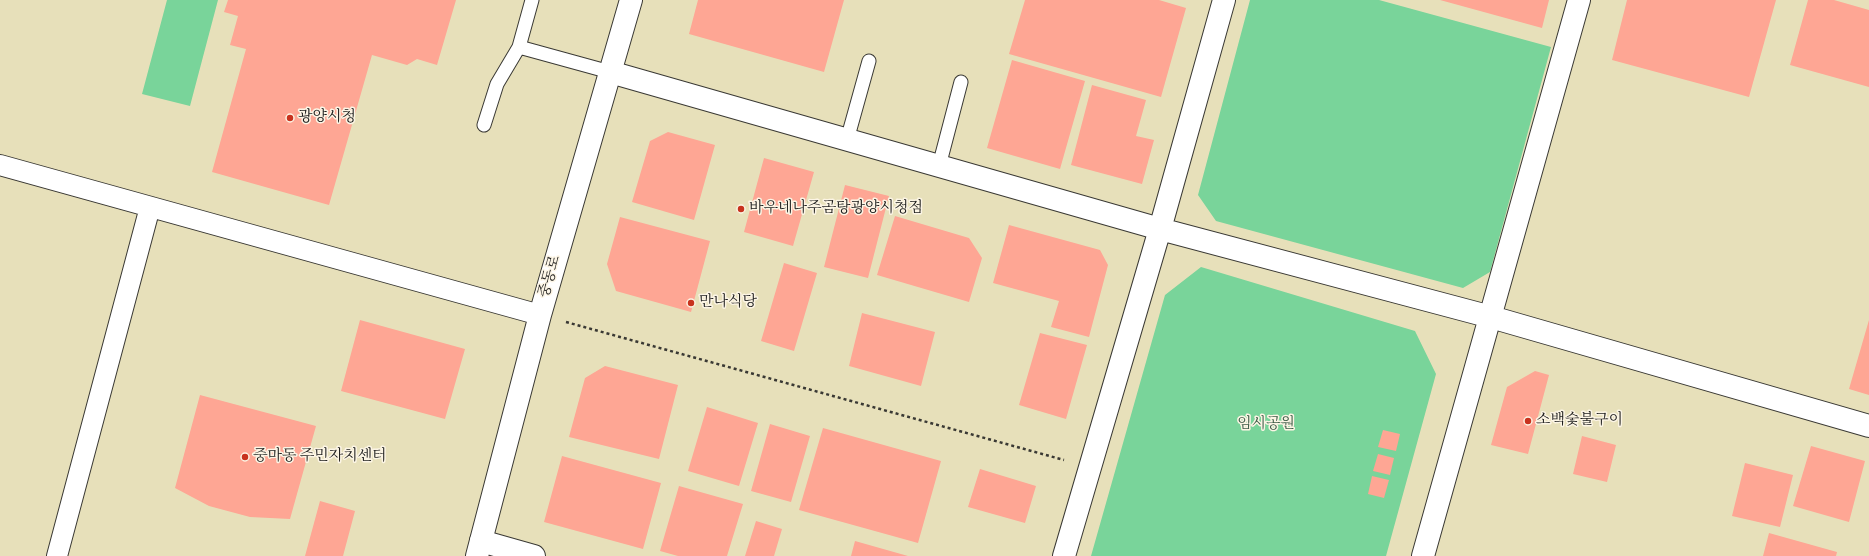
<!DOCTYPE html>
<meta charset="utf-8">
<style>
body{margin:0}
canvas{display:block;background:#e7e0ba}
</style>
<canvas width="1869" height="556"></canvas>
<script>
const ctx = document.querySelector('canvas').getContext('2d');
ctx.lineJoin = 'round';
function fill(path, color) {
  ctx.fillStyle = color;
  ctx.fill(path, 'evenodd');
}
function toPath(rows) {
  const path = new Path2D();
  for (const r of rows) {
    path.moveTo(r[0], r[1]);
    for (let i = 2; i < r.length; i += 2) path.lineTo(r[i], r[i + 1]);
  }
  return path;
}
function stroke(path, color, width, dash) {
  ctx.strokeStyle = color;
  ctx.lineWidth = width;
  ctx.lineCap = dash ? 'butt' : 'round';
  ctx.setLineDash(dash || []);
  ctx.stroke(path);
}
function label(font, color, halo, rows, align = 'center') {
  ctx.font = font + ' "Sorts Mill Goudy","Noto Serif KR",serif';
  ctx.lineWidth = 3;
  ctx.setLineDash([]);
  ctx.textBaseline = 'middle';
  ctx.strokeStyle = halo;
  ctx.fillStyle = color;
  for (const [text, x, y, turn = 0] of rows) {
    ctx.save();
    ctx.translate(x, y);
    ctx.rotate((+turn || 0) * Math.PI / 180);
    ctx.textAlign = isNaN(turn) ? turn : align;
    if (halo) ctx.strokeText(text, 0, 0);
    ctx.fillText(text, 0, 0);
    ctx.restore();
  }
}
const green = toPath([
 [167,0,218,0,190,106,142,94],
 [1250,0,1379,0,1551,47,1490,272,1463,288,1216,221,1198,195],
 [1201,267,1415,331,1436,374,1386,556,1091,556,1165,295]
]);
const building = toPath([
 [228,0,456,0,437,65,417,59,407,65,372,55,329,205,212,172,246,49,230,45,238,16,224,12],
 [698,0,844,0,824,72,689,34],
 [1025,0,1159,0,1186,8,1161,97,1009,54],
 [1440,0,1549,0,1542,28],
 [1627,0,1776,0,1749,97,1612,60],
 [1808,0,1834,0,1869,10,1869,87,1790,65],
 [1012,60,1085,81,1060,169,987,148],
 [1092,85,1146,100,1136,136,1154,140,1142,184,1071,165],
 [668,132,715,145,694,220,632,202,650,141],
 [764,158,814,172,793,246,744,232],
 [845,185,889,196,868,278,824,267],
 [895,216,969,238,982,258,969,302,877,275],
 [620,217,710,241,691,312,616,291,607,264],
 [1009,225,1100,250,1108,265,1089,337,1051,327,1059,301,993,283],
 [784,263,817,273,794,351,761,341],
 [862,313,935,332,921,386,849,366],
 [360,320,465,349,445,419,341,391],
 [1869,320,1869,395,1849,389],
 [1040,333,1087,345,1066,419,1019,405],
 [605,366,678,385,659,459,569,437,585,378],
 [1535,371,1549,375,1528,454,1491,445,1507,387],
 [200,395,316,426,290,519,250,517,209,506,175,488],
 [707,407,758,423,739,486,688,471],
 [770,424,810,436,791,502,751,491],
 [823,428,941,461,918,543,799,510],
 [1383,430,1400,434,1396,451,1378,447],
 [1582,436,1616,445,1607,482,1573,474],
 [1811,446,1865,461,1849,522,1793,506],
 [1378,454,1394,458,1390,475,1373,471],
 [562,456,661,483,643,549,544,522],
 [1745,463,1793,475,1780,527,1732,516],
 [980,469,1036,486,1025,523,968,507],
 [1372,476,1389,480,1384,498,1368,494],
 [679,486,743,504,727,556,678,556,660,551],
 [320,501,355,511,343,556,305,556],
 [756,521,782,529,774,556,745,556],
 [1769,533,1837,552,1836,556,1763,556],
 [855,541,908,556,851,556]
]);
const path = toPath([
 [566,322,1064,460]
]);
const service = toPath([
 [519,47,532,0],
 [484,125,497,84,519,47,610,72],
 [847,140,869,61],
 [939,166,961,82]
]);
const pedestrian = toPath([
 [0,165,540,315],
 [57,556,150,207]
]);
const minor = toPath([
 [610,72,1160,229,1491,317,1869,426],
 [481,541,534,556],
 [1064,556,1160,229,1224,0],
 [1423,556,1579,0]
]);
const tertiary = toPath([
 [477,556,540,315,631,0]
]);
const markers = [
 [290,118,4,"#c8321e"],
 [741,209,4,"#c8321e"],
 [691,303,4,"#c8321e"],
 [1528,421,4,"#c8321e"],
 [245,457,4,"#c8321e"]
];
const poiNames = [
 ["광양시청",298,118],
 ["바우네나주곰탕광양시청점",749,209],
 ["만나식당",699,303],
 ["소백숯불구이",1536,421],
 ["중마동 주민자치센터",253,457]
];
const streetNames = [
 ["중동로",551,277,-74]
];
const parkNames = [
 ["임시공원",1266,425]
];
fill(green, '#79d49a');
fill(building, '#fea694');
stroke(service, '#3a3934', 15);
stroke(pedestrian, '#3a3934', 22);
stroke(minor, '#3a3934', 24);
stroke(tertiary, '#3a3934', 24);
stroke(path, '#3a3934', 2.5, [3, 3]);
stroke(service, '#fff', 13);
stroke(pedestrian, '#fff', 20);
stroke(minor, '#fff', 22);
stroke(tertiary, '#fff', 22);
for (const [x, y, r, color] of markers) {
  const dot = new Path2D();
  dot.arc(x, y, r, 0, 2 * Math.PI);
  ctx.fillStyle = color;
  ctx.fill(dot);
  stroke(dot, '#fcf5e5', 1.5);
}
label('15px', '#1c1c1c', '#fcf5e5', poiNames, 'left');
label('15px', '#1c1c1c', '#fcf5e5', streetNames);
label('15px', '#3d5c48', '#fcf5e5', parkNames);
</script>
